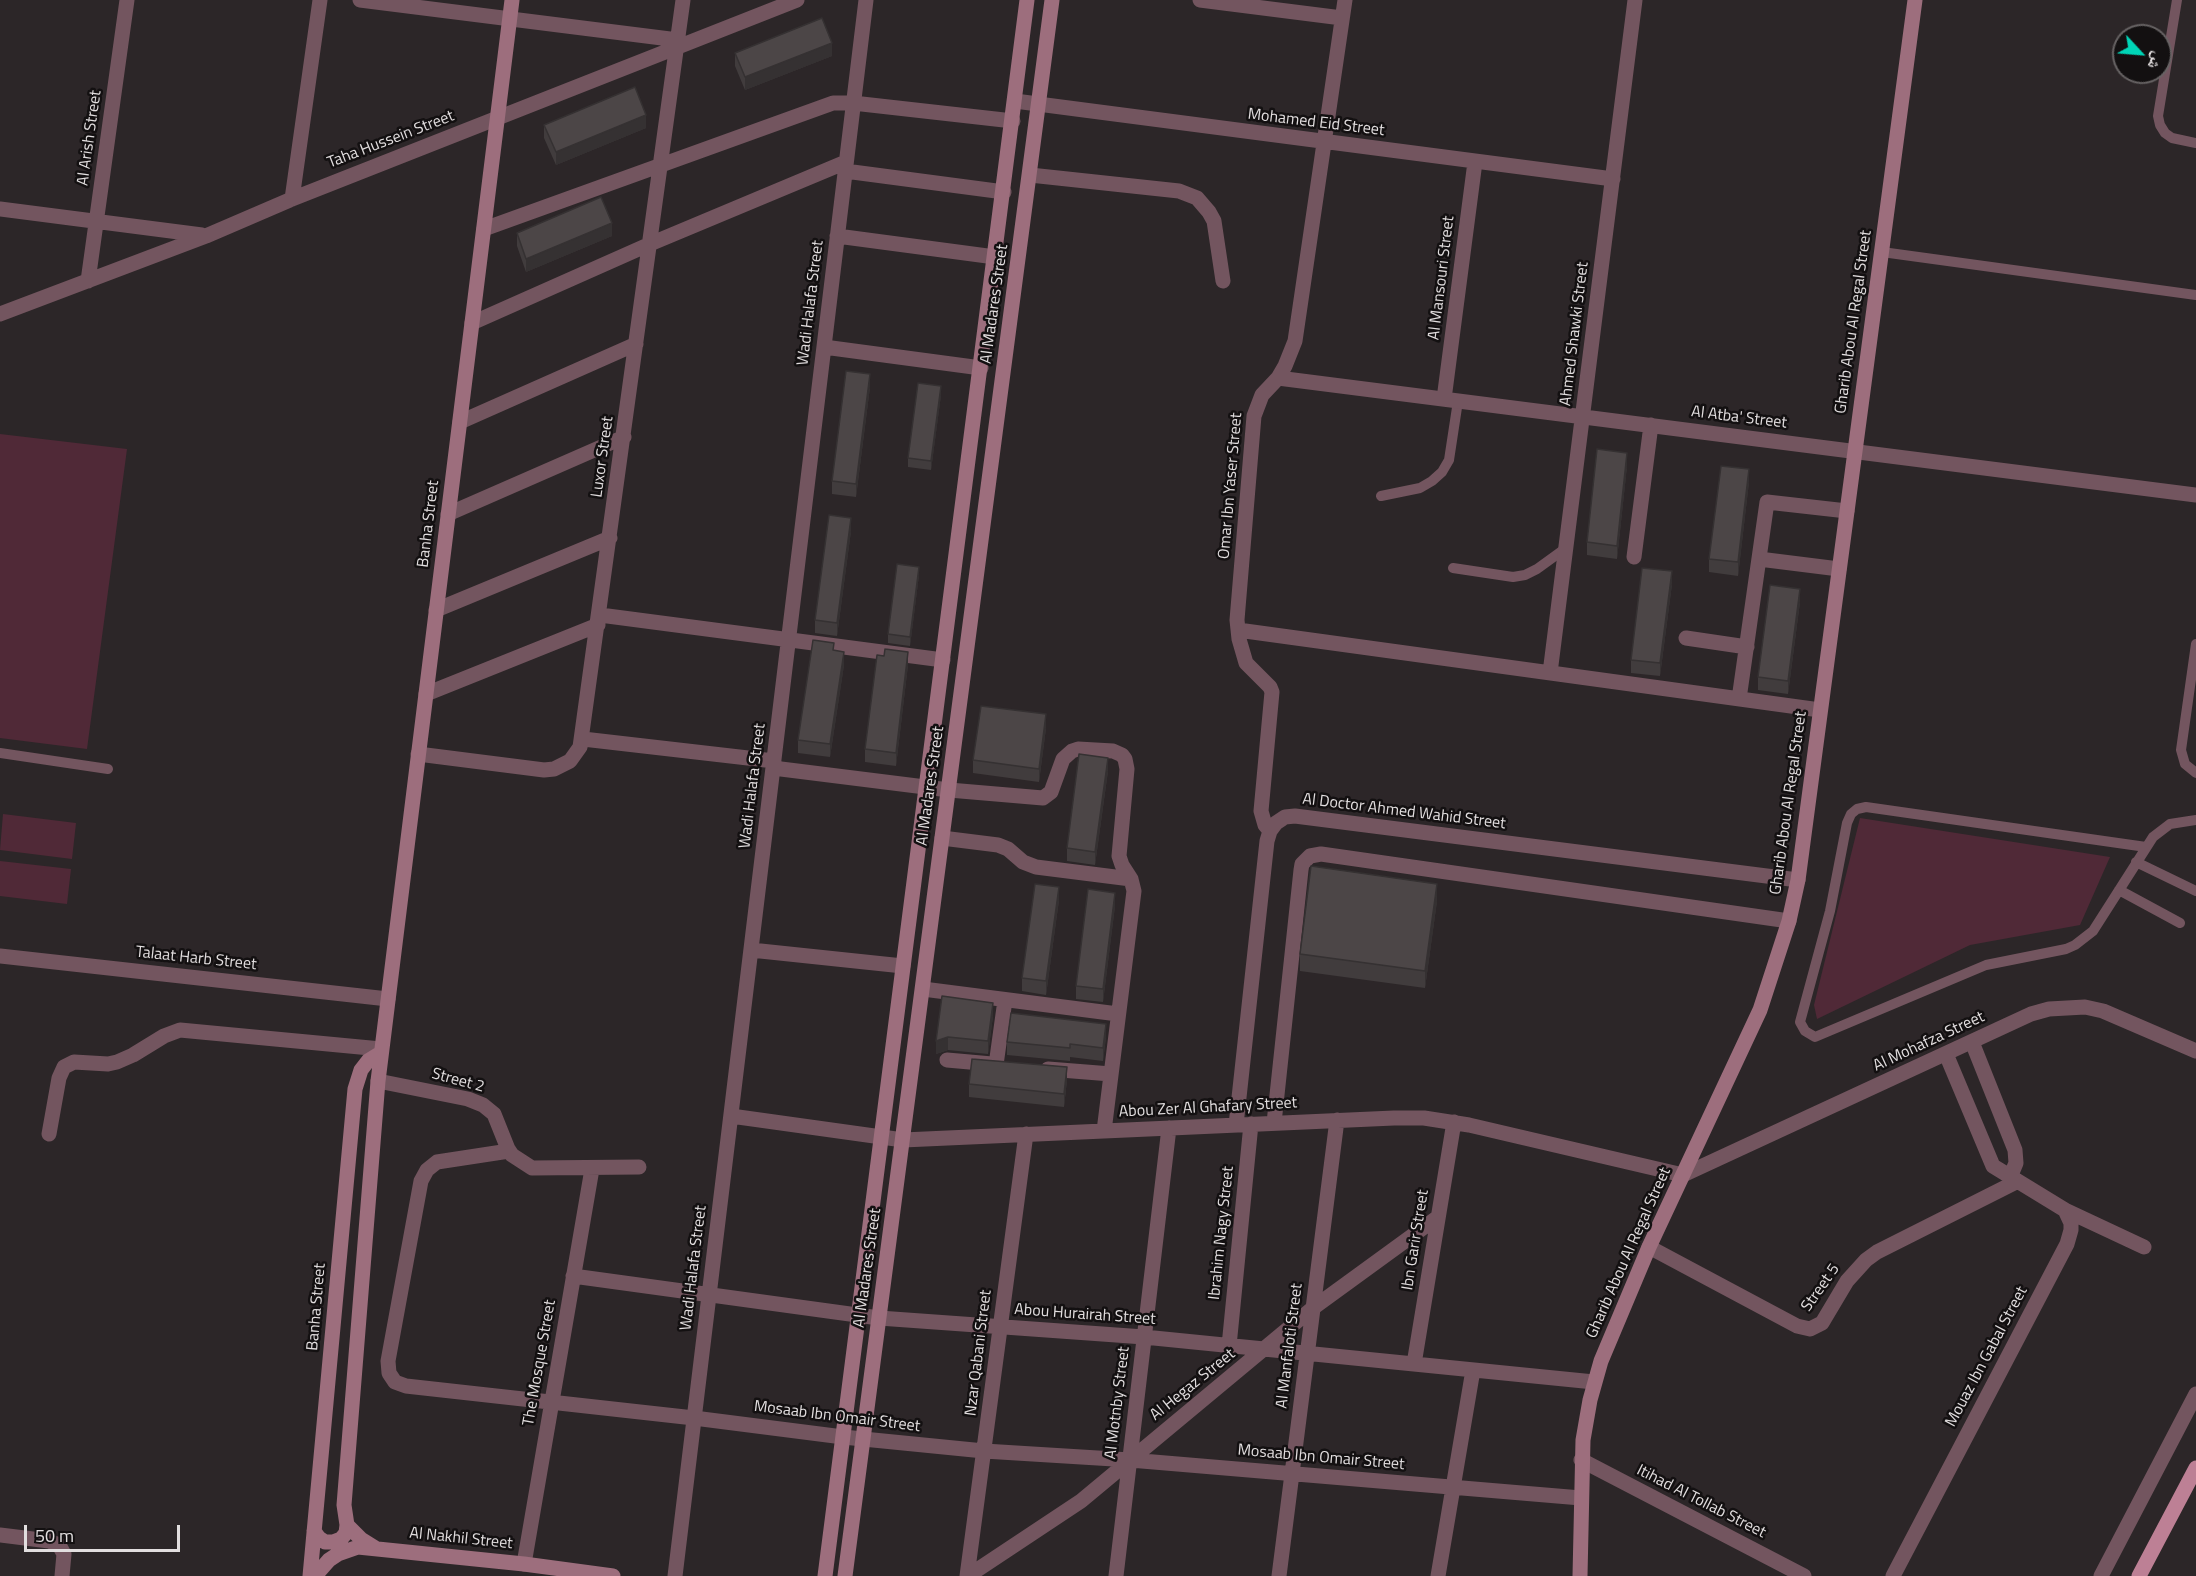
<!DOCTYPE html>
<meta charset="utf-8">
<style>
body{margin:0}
#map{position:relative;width:2196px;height:1576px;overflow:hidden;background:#2c2628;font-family:"Titillium Web","Noto Naskh Arabic",sans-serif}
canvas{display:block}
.north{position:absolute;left:2112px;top:24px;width:60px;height:60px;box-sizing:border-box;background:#131011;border:2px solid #666263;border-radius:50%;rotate:116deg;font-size:16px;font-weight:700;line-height:24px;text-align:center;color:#e2dedf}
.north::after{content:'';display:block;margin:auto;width:21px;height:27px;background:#00d5b7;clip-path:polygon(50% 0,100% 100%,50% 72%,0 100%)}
.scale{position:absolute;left:24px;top:1525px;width:156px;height:27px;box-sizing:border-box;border:3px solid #e2dedf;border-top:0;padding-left:8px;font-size:18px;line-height:21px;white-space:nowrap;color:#e2dedf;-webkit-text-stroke:4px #131011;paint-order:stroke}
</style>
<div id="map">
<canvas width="2196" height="1576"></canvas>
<div class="north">ش</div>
<div class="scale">50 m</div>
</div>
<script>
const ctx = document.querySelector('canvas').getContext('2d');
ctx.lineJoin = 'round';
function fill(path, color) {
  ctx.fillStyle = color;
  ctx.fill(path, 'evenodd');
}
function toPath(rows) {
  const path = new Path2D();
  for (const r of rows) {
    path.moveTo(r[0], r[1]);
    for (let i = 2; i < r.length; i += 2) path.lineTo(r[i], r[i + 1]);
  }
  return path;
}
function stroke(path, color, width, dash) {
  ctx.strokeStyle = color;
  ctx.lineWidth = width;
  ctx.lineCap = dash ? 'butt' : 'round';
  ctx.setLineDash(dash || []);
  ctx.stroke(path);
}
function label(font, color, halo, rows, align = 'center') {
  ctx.font = font + ' "Titillium Web",sans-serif';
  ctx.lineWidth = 5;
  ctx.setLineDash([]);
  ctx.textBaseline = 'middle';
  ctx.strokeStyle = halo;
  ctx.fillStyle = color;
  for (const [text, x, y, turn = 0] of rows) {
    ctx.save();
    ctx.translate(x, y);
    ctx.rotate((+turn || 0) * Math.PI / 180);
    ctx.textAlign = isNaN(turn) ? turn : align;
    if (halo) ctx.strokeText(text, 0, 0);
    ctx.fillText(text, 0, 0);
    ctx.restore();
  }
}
const green = toPath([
 [0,434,127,449,87,749,0,738],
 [3,814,76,823,72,859,0,850],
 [1860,818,2110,857,2080,925,1970,945,1817,1019,1814,1005],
 [0,861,71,869,67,904,0,896]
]);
const lane = toPath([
 [2177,0,2158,116,2160,125,2165,133,2172,138,2196,143],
 [1882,252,2196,295],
 [1381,496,1420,488,1432,481,1442,472,1449,460,1458,401],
 [1453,568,1513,577,1525,575,1537,569,1566,548],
 [2196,644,2181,750,2185,764,2196,773],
 [0,753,108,769],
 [2146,847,1866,807,1857,809,1851,814,1847,823,1830,911,1800,1022,1805,1031,1815,1037,1986,965,2066,949,2075,945,2093,931,2153,837,2170,824,2196,820],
 [2136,862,2196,891],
 [2119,890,2180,923]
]);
const street = toPath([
 [360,0,678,40],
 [1200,0,1342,18],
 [1015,101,1613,179],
 [845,171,1004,192],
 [1030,175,1179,191,1197,198,1209,212,1214,221,1223,281],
 [292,199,320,0],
 [0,209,202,235],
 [484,229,833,103,853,103,1013,121],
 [837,236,995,257],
 [88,281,127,0],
 [0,314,206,236,292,199,797,0],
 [472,323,650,244,846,162],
 [824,347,981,368],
 [1278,378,2196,495],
 [1444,399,1475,162],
 [460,422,636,344],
 [448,514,624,437],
 [1634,557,1651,425],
 [1759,559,1839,569],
 [436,610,610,538],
 [600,615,943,660],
 [1238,630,1820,710],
 [1686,638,1747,647],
 [1550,673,1635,0],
 [426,694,598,625],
 [1739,699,1767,502,1847,511],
 [583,739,774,761],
 [418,754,544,770,554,769,570,761,580,747,683,0],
 [773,768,949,790,1043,798,1051,792,1063,759,1072,751,1078,749,1113,751,1122,755,1125,759,1127,769,1119,856,1122,865,1131,879,1134,891,1104,1131],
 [1270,831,1265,825,1261,811,1272,692,1270,687,1246,663,1239,639,1237,620,1254,416,1262,395,1278,378,1285,366,1295,341,1345,0],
 [942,838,998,845,1008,849,1023,862,1036,867,1131,879],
 [751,950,903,966],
 [0,956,388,999],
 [923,989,1118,1014],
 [1972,1042,2015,1150,2016,1163,2011,1175],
 [947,1060,992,1064],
 [996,1065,1005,1000],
 [1048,1069,1111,1074],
 [378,1081,468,1099,483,1105,494,1114,508,1149,512,1155,532,1168,639,1167],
 [731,1116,903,1140,1394,1118,1424,1118,1469,1125,1683,1175,2031,1014,2049,1009,2085,1007,2103,1011,2196,1051],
 [1274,1123,1301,870,1302,864,1310,856,1321,854,1789,921],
 [1236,1125,1267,841,1270,831,1276,823,1285,817,1295,816,1798,880],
 [49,1134,59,1078,64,1067,74,1062,108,1064,117,1062,133,1055,164,1036,180,1030,381,1049],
 [509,1151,437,1162,427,1170,421,1181,388,1361,389,1373,395,1382,406,1386,694,1418,843,1437,984,1451,1130,1460,1581,1498],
 [2065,1210,2144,1247],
 [1649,1247,1797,1326,1810,1329,1822,1323,1847,1281,1866,1260,1877,1252,2018,1181],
 [573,1276,879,1318,1144,1337,1594,1382],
 [1229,1346,1251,1124],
 [1414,1364,1454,1122],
 [1581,1460,1804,1576],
 [0,1535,49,1541,59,1545,64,1554,62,1576],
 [524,1564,592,1169],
 [675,1576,866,0],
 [967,1576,1026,1134],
 [968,1576,1081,1501,1313,1308,1438,1217],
 [1116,1576,1169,1128],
 [1279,1576,1337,1120],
 [1438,1576,1473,1370],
 [1893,1576,2067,1244,2071,1230,2071,1223,2065,1210,1993,1166,1946,1054],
 [2101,1576,2196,1394]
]);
const secondary = toPath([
 [314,1531,319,1538,325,1542,333,1542,341,1539,346,1533,347,1525],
 [377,1549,361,1539,347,1525,344,1505,378,1081,512,0],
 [310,1576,355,1089,361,1070,368,1061,381,1053],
 [315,1576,329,1560,338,1554,358,1547,524,1564,613,1576],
 [825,1576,1027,0],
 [845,1576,1052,0],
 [1580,1576,1583,1440,1590,1400,1601,1361,1649,1247,1760,1010,1789,921,1798,880,1915,0]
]);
const primary = toPath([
 [2139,1576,2196,1468]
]);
const wall = toPath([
 [735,53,832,56,745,90,735,66],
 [544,125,646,128,556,165,544,138],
 [517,233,612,236,526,272,517,246],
 [870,387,856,497,832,494,832,481],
 [941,395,931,470,908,467,908,458],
 [1627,466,1617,559,1587,555,1587,542],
 [1749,482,1738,576,1709,572,1709,559],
 [851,531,837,636,815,633,815,620],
 [919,575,910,646,888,643,888,634],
 [1672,584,1660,676,1631,673,1631,660],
 [1800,602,1788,694,1758,690,1758,677],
 [834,650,844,665,830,757,798,753,798,740],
 [908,665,896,766,865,762,865,749],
 [1046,728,1039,782,973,773,973,760],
 [1108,771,1095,865,1067,861,1067,848],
 [1059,900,1046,995,1022,991,1022,978],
 [1437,901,1425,988,1300,971,1300,954],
 [1115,906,1103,1002,1076,999,1076,986],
 [993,1016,988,1054,948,1050,936,1054,936,1041],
 [1106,1037,1103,1061,1070,1057,1070,1061,1007,1055,1007,1042],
 [1067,1080,1064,1107,969,1097,969,1084]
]);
const shadedWall = toPath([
 [832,43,832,56,745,90,745,77],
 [646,115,646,128,556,165,556,152],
 [612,223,612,236,526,272,526,259],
 [870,374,870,387,856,497,856,484],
 [941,386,941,395,931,470,931,461],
 [1627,453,1627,466,1617,559,1617,546],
 [1749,469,1749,482,1738,576,1738,562],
 [851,518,851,531,837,636,837,623],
 [919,567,919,575,910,646,910,637],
 [1672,571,1672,584,1660,676,1660,663],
 [1800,589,1800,602,1788,694,1788,681],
 [844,652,844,665,830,757,830,744],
 [908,652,908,665,896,766,896,753],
 [1046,714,1046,728,1039,782,1039,769],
 [1108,758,1108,771,1095,865,1095,852],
 [1437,884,1437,901,1425,988,1425,971],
 [1059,887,1059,900,1046,995,1046,981],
 [1115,893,1115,906,1103,1002,1103,989],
 [993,1003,993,1016,988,1054,988,1041],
 [1106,1024,1106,1037,1103,1061,1103,1048],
 [948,1037,948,1050,936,1054,936,1041],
 [1067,1067,1067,1080,1064,1107,1064,1094]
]);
const building = toPath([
 [822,18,832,43,745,77,735,53,822,18],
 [635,87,646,115,556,152,544,125,635,87],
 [601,197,612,223,526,259,517,233,601,197],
 [846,371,870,374,856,484,832,481,846,371],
 [918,383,941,386,931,461,908,458,918,383],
 [1597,449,1627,453,1617,546,1587,542,1597,449],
 [1721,466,1749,469,1738,562,1709,559,1721,466],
 [829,515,851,518,837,623,815,620,829,515],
 [897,564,919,567,910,637,888,634,897,564],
 [1642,568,1672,571,1660,663,1631,660,1642,568],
 [1770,585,1800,589,1788,681,1758,677,1770,585],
 [813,640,834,643,833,650,844,652,830,744,798,740,813,640],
 [885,649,908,652,896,753,865,749,877,655,884,656,885,649],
 [981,706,1046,714,1039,769,973,760,981,706],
 [1079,754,1108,758,1095,852,1067,848,1079,754],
 [1311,866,1437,884,1425,971,1300,954,1311,866],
 [1035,884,1059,887,1046,981,1022,978,1035,884],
 [1088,889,1115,893,1103,989,1076,986,1088,889],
 [942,996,993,1003,988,1041,948,1037,936,1041,942,996],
 [1011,1013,1106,1024,1103,1048,1070,1044,1070,1048,1007,1042,1011,1013],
 [972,1059,1067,1067,1064,1094,969,1084,972,1059]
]);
const streetNames = [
 ["Mohamed Eid Street",1316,123,7],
 ["Al Arish Street",90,138,-82],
 ["Taha Hussein Street",391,140,-21],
 ["Al Mansouri Street",1442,278,-83],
 ["Wadi Halafa Street",811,303,-83],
 ["Al Madares Street",995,304,-82],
 ["Gharib Abou Al Regal Street",1854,322,-82],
 ["Ahmed Shawki Street",1575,334,-83],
 ["Al Atba' Street",1739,418,7],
 ["Luxor Street",603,457,-82],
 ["Omar Ibn Yaser Street",1231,486,-85],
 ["Banha Street",429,524,-83],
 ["Wadi Halafa Street",753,786,-83],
 ["Al Madares Street",931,786,-82],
 ["Gharib Abou Al Regal Street",1789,803,-82],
 ["Al Doctor Ahmed Wahid Street",1404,812,7],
 ["Talaat Harb Street",196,959,6],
 ["Al Mohafza Street",1929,1042,-25],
 ["Street 2",458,1081,15],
 ["Abou Zer Al Ghafary Street",1208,1108,-3],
 ["Ibrahim Nagy Street",1222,1233,-84],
 ["Ibn Garir Street",1416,1240,-81],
 ["Gharib Abou Al Regal Street",1629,1253,-66],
 ["Wadi Halafa Street",694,1268,-83],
 ["Al Madares Street",868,1268,-82],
 ["Street 5",1821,1288,-55],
 ["Banha Street",317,1307,-85],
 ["Abou Hurairah Street",1085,1315,4],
 ["Al Manfaloti Street",1290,1346,-83],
 ["Nzar Qabani Street",979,1353,-83],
 ["Mouaz Ibn Gabal Street",1987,1357,-62],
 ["The Mosque Street",540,1363,-80],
 ["Al Hegaz Street",1193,1385,-39],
 ["Al Motnby Street",1118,1403,-83],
 ["Mosaab Ibn Omair Street",837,1417,7],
 ["Mosaab Ibn Omair Street",1321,1458,5],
 ["Itihad Al Tollab Street",1701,1502,27],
 ["Al Nakhil Street",461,1539,6]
];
fill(green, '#502937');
stroke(lane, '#73555f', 10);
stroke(street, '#73555f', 15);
stroke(secondary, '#9d6e7d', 15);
stroke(primary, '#bd8095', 15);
fill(wall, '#413c3d');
fill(shadedWall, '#353132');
fill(building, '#4c4647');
stroke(building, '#353132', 1.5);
label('16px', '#e2dedf', '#131011', streetNames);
</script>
